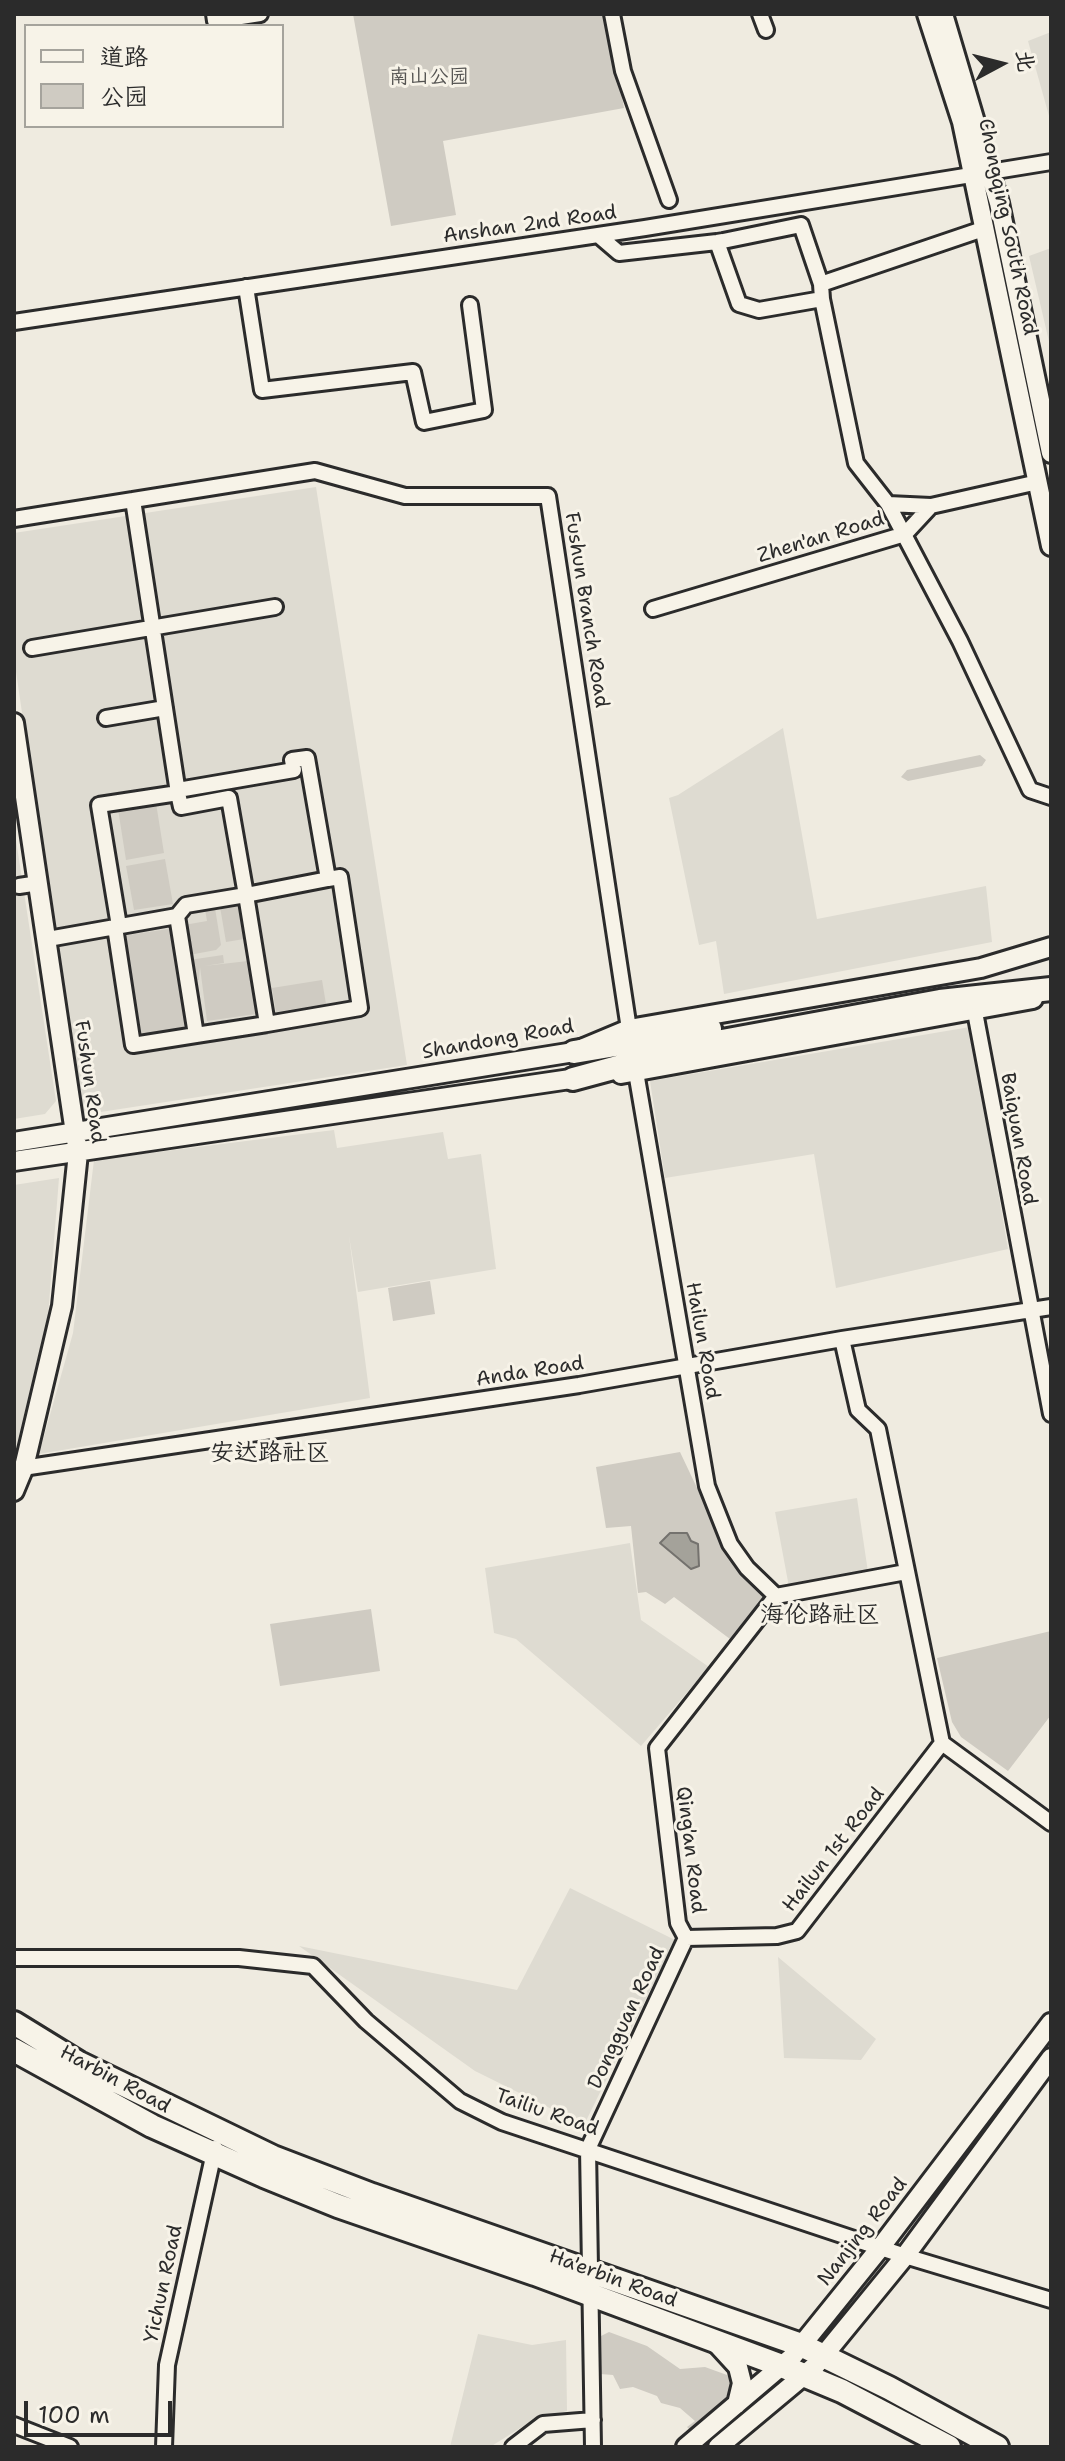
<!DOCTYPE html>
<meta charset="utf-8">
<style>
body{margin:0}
#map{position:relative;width:1065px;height:2461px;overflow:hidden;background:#efebe0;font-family:"Shantell Sans","LXGW WenKai TC",sans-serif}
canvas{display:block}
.frame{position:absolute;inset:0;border:16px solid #2b2b2b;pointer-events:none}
.legend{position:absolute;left:24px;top:24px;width:260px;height:104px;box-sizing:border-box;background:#f7f3e8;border:2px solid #a5a39c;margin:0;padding:10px 14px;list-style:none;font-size:24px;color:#2b2b2b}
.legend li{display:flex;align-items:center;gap:16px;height:40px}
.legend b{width:40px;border:2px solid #a5a39c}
.north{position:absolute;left:961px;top:24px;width:80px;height:80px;-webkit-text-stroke:6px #f7f3e8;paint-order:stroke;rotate:83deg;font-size:22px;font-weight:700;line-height:32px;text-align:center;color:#2b2b2b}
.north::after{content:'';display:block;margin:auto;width:28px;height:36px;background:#2b2b2b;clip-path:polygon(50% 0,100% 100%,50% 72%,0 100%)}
.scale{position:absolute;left:24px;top:2401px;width:148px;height:36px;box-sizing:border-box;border:4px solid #2b2b2b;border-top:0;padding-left:10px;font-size:24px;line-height:28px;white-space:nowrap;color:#2b2b2b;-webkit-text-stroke:6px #f7f3e8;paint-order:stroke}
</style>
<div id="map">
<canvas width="1065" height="2461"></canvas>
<div class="frame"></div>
<ul class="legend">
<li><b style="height:10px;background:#f7f3e8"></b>道路</li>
<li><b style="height:22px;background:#cfcbc2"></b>公园</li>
</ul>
<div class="north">北</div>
<div class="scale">100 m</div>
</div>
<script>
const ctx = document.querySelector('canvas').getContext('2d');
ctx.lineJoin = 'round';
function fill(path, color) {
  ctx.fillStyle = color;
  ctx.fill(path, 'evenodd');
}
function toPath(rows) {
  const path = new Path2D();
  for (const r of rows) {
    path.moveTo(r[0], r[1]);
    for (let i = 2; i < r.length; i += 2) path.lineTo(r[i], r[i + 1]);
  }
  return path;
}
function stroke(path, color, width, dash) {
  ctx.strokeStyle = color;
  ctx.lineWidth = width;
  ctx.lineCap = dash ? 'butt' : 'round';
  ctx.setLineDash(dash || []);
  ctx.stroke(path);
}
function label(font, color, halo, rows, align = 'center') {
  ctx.font = font + ' "Shantell Sans","LXGW WenKai TC",sans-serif';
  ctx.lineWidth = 6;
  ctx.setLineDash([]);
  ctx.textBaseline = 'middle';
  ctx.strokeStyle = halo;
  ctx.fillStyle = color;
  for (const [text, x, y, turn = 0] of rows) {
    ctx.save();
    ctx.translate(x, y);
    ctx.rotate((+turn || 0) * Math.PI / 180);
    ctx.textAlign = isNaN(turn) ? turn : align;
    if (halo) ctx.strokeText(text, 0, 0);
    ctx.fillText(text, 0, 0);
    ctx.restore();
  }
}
const built = toPath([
 [1051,32,1051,123,1028,41],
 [1051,248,1051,350,1029,256],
 [316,487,407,1065,81,1115,14,658,14,533],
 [783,728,817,919,986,886,992,942,724,994,716,941,699,945,669,798,678,795],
 [14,827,56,1101,45,1114,14,1119],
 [970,1027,1008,1249,836,1288,814,1154,665,1178,650,1081],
 [334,1130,337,1148,443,1132,448,1159,481,1154,496,1269,358,1292,349,1236,370,1398,39,1454,73,1333,94,1160],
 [59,1178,48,1316,14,1456,14,1185],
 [857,1498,868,1572,789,1587,775,1512],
 [630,1543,641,1620,709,1667,641,1746,516,1639,494,1633,485,1568],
 [570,1888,675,1940,584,2125,475,2071,299,1946,517,1990],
 [778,1957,876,2039,861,2060,784,2058],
 [478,2334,532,2345,566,2340,567,2411,533,2420,490,2447,450,2447]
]);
const green = toPath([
 [353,14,607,14,624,108,443,141,456,215,391,226],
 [980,755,986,760,982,766,908,781,901,777,907,770],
 [156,803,164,853,126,860,118,809],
 [165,859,173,904,134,910,126,866],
 [243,897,250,938,226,942,219,901],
 [214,902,221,945,216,950,189,955,184,925,207,921,204,903],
 [175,928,191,1027,138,1035,122,936],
 [223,955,224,963,204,966,248,961,256,1014,207,1021,200,967,199,980,192,981,189,960],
 [322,980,326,1004,276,1012,272,988],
 [430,1281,435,1314,393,1321,388,1288],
 [680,1452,716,1528,742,1570,770,1599,730,1639,674,1597,665,1604,646,1592,638,1593,631,1526,606,1528,596,1467],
 [371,1609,380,1671,280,1686,270,1624],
 [1051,1631,1051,1715,1008,1771,961,1737,952,1722,937,1658],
 [609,2332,647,2346,680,2369,705,2367,727,2375,734,2384,729,2399,690,2430,687,2427,695,2421,680,2408,661,2403,657,2396,633,2387,620,2389,613,2375,600,2374,601,2336]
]);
const water = toPath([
 [670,1533,687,1533,691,1541,698,1544,699,1566,691,1569,660,1543,670,1533]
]);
const minor = toPath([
 [214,14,215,21,260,14],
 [612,14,623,71,669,200],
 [760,14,766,30],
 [598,235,619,253,717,242,723,241,801,225,821,284,822,299,759,310,739,304,717,242],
 [821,284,983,229],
 [246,287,262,390,413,372,424,422,484,410,470,305],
 [822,299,856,463,888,504,931,506],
 [14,322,645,228,1051,162],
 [133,500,178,793],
 [888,504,960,641,1030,790,1051,797],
 [14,519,315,471,405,496,548,496,629,1029],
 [653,609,905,534,931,506,1038,482],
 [32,648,275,607],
 [106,718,165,708],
 [178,790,294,770,292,760,307,758,328,879,340,877,360,1008,267,1024],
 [19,886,39,883],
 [119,926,99,805,178,793,181,807,229,798,246,895,328,879],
 [115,927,133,1045,196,1035],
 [48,939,177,916,186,905,246,895,267,1024,196,1035,177,916],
 [975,1012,1051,1414],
 [636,1072,707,1486,730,1544,747,1568,776,1596],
 [842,1339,858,1410,878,1429,942,1743,1051,1823],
 [16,1469,579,1385,842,1339,1051,1307],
 [686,1938,678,1923,657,1748,776,1596,906,1572],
 [686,1938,777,1936,797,1931,942,1743],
 [14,1958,239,1958,313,1966,366,2021,460,2101,502,2122,905,2256,1051,2300],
 [14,2425,70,2447],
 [164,2447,167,2365,215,2148],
 [513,2447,543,2424,593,2420],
 [593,2447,588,2149,686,1938]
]);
const major = toPath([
 [927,14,962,122,1051,546],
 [943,14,999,203,1051,453],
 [14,723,78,1153,62,1306,24,1467,14,1491],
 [621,1074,1033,999],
 [14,1142,574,1052,629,1029,981,968,1051,947],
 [14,1161,584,1077],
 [716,2343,738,2367,742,2383,737,2404],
 [686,2447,792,2357,880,2248,1051,2023],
 [718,2447,815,2366,905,2256,1051,2058]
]);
const highway = toPath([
 [574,1052,710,1029],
 [573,1079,695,1046,940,1001,1051,989],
 [14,2023,79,2063,273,2157,372,2195,801,2345,889,2388,997,2447],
 [14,2050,152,2126,264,2176,338,2206,535,2274,782,2366,842,2391,949,2447]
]);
const parkNames = [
 ["南山公园",429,78]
];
const streetNames = [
 ["Anshan 2nd Road",530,225,-8],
 ["Chongqing South Road",1007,227,78],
 ["Zhen'an Road",821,538,-17],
 ["Fushun Branch Road",586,610,81],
 ["Shandong Road",498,1040,-10],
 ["Fushun Road",89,1082,82],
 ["Baiquan Road",1018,1139,80],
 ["Hailun Road",702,1341,80],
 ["Anda Road",530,1372,-9],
 ["Qing'an Road",690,1850,83],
 ["Hailun 1st Road",834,1850,-52],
 ["Dongguan Road",627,2018,-65],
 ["Harbin Road",115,2080,28],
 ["Tailiu Road",547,2113,19],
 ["Nanjing Road",863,2232,-52],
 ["Ha'erbin Road",613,2279,20],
 ["Yichun Road",164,2284,-78]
];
const quarterNames = [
 ["安达路社区",270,1454],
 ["海伦路社区",820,1616]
];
fill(built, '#dedbd1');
fill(green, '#cfcbc2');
fill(water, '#a4a29a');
stroke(water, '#74726e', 2);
stroke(minor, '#2b2b2b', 20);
stroke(major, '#2b2b2b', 24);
stroke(highway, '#2b2b2b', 28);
stroke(minor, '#f7f3e8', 14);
stroke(major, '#f7f3e8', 18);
stroke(highway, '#f7f3e8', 22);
label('20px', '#545351', '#f7f3e8', parkNames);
label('20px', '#2b2b2b', '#f7f3e8', streetNames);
label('24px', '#2b2b2b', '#f7f3e8', quarterNames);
</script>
